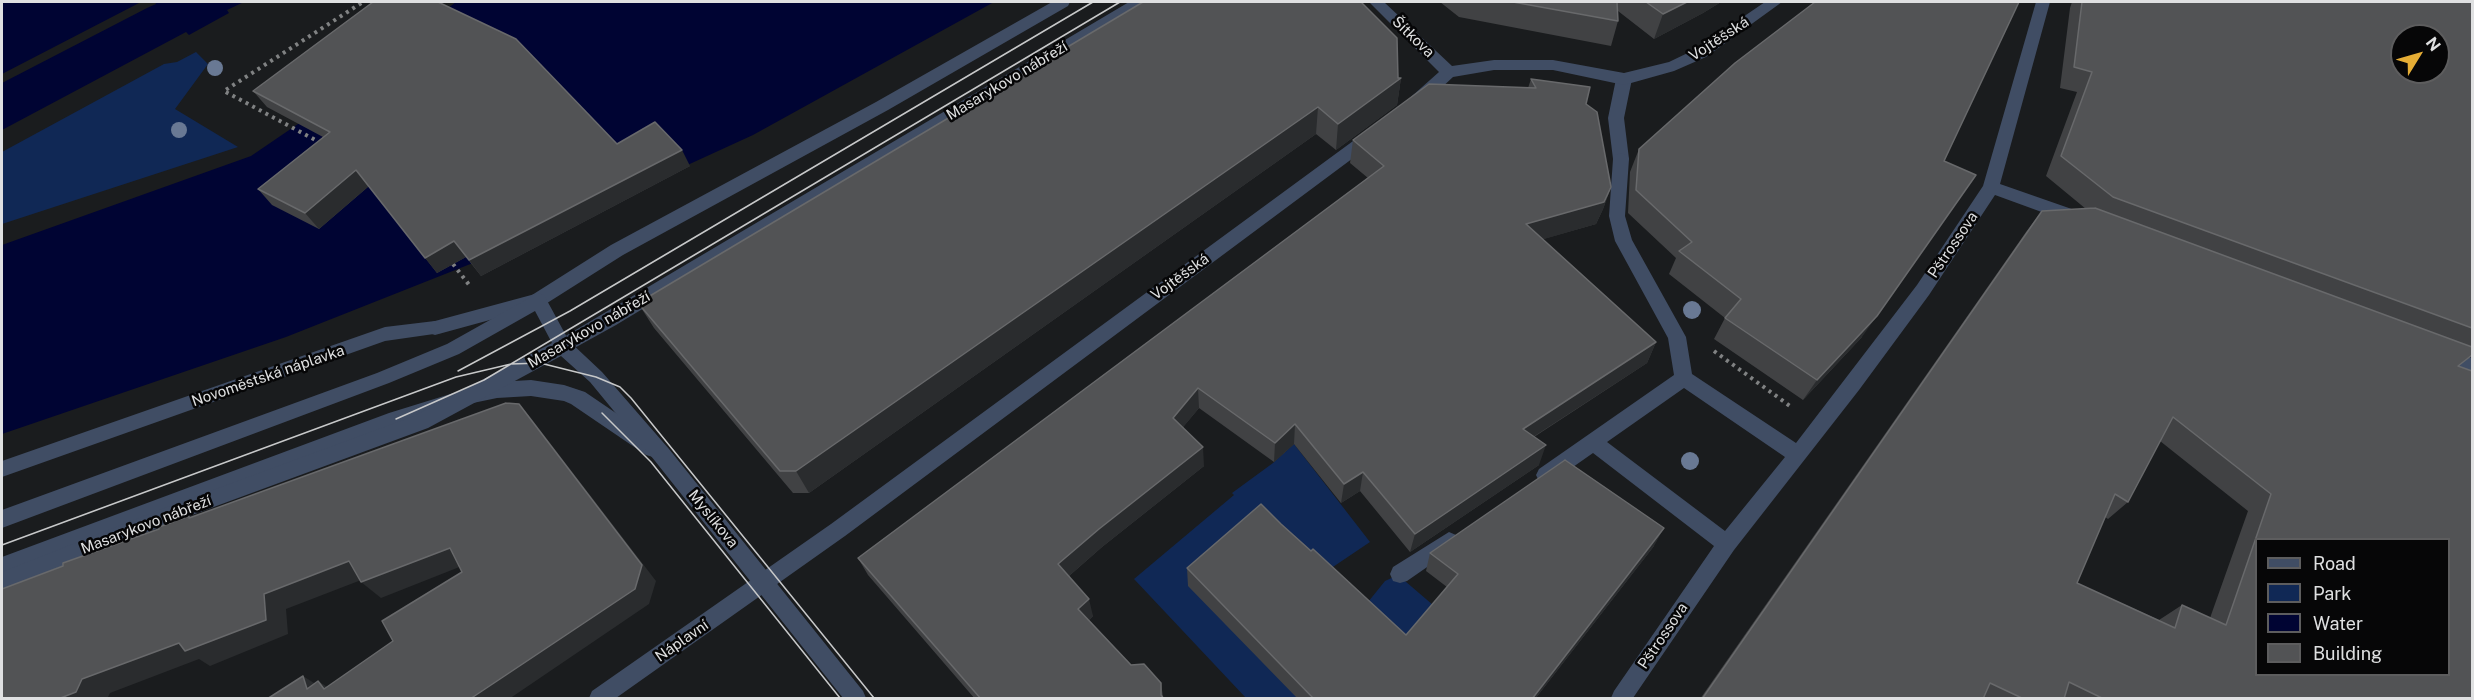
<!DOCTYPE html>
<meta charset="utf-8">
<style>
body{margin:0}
#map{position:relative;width:2474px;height:700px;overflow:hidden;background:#1a1c1e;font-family:"Public Sans",sans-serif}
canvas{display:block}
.frame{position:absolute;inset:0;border:3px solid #dfe0e1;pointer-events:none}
.legend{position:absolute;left:2255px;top:538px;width:195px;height:138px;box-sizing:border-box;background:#060607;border:2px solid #5d5d5e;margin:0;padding:8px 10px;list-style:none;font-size:18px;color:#dfe0e1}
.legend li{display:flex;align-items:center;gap:12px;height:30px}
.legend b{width:30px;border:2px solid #5d5d5e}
.north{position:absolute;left:2390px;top:24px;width:60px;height:60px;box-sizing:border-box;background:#060607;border:2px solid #5d5d5e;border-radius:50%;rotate:53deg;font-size:16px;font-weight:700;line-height:24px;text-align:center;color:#dfe0e1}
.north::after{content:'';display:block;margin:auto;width:21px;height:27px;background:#e5ad35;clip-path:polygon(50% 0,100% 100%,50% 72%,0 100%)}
</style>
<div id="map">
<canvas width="2474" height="700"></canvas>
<div class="frame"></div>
<ul class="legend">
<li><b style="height:8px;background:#404d64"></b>Road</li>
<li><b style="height:16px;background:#102855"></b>Park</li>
<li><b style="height:16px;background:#000433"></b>Water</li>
<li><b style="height:16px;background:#525355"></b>Building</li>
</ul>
<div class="north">N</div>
</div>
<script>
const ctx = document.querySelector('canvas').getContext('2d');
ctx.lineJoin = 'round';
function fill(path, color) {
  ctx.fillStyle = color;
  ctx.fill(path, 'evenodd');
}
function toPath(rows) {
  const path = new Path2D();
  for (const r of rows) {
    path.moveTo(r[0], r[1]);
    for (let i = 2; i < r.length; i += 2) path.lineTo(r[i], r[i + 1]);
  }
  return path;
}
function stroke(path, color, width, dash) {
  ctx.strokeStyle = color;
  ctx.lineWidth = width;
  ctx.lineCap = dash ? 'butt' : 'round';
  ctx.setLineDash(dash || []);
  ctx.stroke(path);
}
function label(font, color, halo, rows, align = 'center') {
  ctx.font = font + ' "Public Sans",sans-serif';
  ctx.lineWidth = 5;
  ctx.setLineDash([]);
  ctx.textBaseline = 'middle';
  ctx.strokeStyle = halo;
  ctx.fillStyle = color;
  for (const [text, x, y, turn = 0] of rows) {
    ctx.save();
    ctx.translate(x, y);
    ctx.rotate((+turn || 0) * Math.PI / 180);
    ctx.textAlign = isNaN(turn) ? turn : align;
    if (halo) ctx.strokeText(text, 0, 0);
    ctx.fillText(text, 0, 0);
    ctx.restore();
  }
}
const green = toPath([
 [196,52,208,64,175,109,238,147,2,224,2,152,164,64,177,62],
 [1294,444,1370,542,1321,575,1360,612,1385,581,1398,575,1433,605,1356,698,1246,698,1134,579,1234,495,1232,493,1273,463]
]);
const water = toPath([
 [2,2,141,2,2,74],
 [155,2,244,2,227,10,229,13,189,35,186,32,2,130,2,83,147,8,156,4],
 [456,2,994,2,753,135,478,261,286,337,2,434,2,245,251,156,298,124]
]);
const path = toPath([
 [321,143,224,91,363,2],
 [453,264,470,286],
 [1714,351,1790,406]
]);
const service = toPath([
 [1624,73,1629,75,1632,79,1624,118,1629,159,1627,163,1621,165,1615,163,1613,159,1608,118,1616,79,1619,75,1624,73],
 [535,294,541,296,544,301,541,306,435,335,429,333,426,328,429,323,435,321,535,294],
 [531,380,564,385,585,392,660,443,662,449,660,455,653,457,646,455,571,404,564,401,531,396,497,398,473,403,398,426,2,575,2,557,389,413,473,387,497,382,531,380]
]);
const pedestrian = toPath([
 [435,321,441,323,444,328,441,333,385,341,2,477,2,461,385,327,435,321]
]);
const minor = toPath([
 [1052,2,1070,2,1068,6,888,110,623,255,544,305,538,307,532,305,529,300,532,295,611,245,876,102,1052,2],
 [1129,2,1146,2,1144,6,616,325,569,351,563,353,557,351,554,346,557,341,1129,2],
 [1369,2,1384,2,1452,66,1494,60,1553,60,1624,73,1669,62,1696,49,1765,2,1782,2,1706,57,1674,71,1624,85,1553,70,1494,70,1453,77,1424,104,1418,106,1412,104,1410,100,1412,96,1439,72,1369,2],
 [2036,2,2050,2,2000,184,2086,214,2088,219,2086,224,2080,226,1995,195,1929,295,1859,390,1734,550,1633,698,1611,698,1614,691,1714,546,1593,453,1553,481,1546,483,1539,481,1536,475,1539,469,1674,375,1668,338,1615,241,1609,216,1613,159,1615,155,1621,153,1627,155,1629,159,1625,216,1632,240,1686,337,1692,374,1796,443,1917,285,1983,186,2036,2],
 [1684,388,1785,457,1725,531,1607,442,1684,388],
 [1370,131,1376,133,1378,137,1376,141,845,536,616,698,589,698,592,691,831,524,1364,133,1370,131],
 [2440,347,2472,358,2472,373,2434,359,2431,354,2434,349,2440,347],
 [1449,532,1456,535,1459,541,1456,547,1407,581,1400,583,1393,581,1390,574,1393,567,1449,532]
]);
const tertiary = toPath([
 [538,293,544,295,569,341,602,372,669,449,863,691,866,698,843,698,655,461,590,382,561,356,428,428,173,522,2,590,2,572,159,510,414,416,552,343,535,311,459,354,389,383,2,528,2,510,377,373,447,344,538,293]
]);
const tram = toPath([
 [458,371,570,311,1093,2],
 [602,413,651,462,840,698],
 [396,419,484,380,1120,2],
 [2,545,456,377,511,364,540,363,596,377,620,387,631,398,874,698]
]);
const trees = [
 [215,68,8],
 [179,130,8],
 [1692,310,9],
 [1690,461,9]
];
const wall = toPath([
 [1440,2,1721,2,1703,13,1654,39,1618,11,1618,21,1611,46,1459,17],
 [2072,2,2472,2,2472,355,2458,366,2472,699,1700,699,2026,232,2042,211,2086,209,2046,176,2077,92,2060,88,2070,8],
 [2160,441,2248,511,2210,618,2182,605,2159,620,2077,583,2105,517,2108,519,2128,502],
 [1398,78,1401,78,1397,105,1336,150,1316,134,809,493,793,493,654,328,638,303],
 [1531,79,1586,104,1611,187,1603,209,1596,224,1543,239,1656,342,1647,363,1534,437,1539,465,1410,552,1360,491,1341,503,1294,444,1274,462,1199,408,1183,427,1204,466,1102,547,1069,576,1093,616,1089,620,1131,665,1161,683,1163,697,1164,699,975,699,868,575,858,558,1368,178,1350,163,1353,140,1528,88],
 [253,91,617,144,690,166,481,276,466,257,437,273,369,186,319,229,272,205,258,189,323,137,267,107],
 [1639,149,1862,337,1803,400,1714,339,1725,318,1669,274,1676,258,1628,213,1630,172],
 [1281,524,1406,635,1447,587,1426,571,1430,553,1654,546,1535,699,1298,699,1188,586,1187,568]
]);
const shadedWall = toPath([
 [1687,2,1721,2,1703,13,1654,39,1663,14],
 [1401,78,1397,105,1336,150,1338,124],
 [1318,107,1316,134,809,493,796,471],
 [682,150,690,166,481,276,469,260],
 [356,170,369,186,319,229,305,213],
 [1976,175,1862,337,1803,400,1817,380],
 [1611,187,1603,209,1596,224,1520,246,1526,224],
 [454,241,466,257,437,273,425,258],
 [1656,342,1647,363,1516,448,1523,429],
 [1198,388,1199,408,1174,438,1173,418],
 [519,404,534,422,656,581,649,604,509,699,470,699],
 [1295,424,1294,444,1274,462,1275,443],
 [1546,445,1539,465,1410,552,1415,534],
 [1203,447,1204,466,1102,547,1062,582,1058,564,1099,529],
 [1363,472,1360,491,1341,503,1344,484],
 [1664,528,1654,546,1535,699,1532,699],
 [450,548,467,564,381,598,361,582],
 [349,561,369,577,286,609,288,634,210,666,199,659,110,693,107,699,58,699,82,679,264,594],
 [1089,599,1093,616,1082,626,1078,609],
 [303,676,325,690,307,689],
 [318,681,340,695,324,689]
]);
const building = toPath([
 [373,2,438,2,516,39,617,144,655,122,682,150,469,260,454,241,425,258,356,170,305,213,258,189,330,132,253,91,373,2],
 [1143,2,1361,2,1397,38,1398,78,1401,78,1338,124,1318,107,796,471,780,471,638,303,1143,2],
 [1513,2,1617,2,1618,21,1513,2],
 [1646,2,1687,2,1663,14,1646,2],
 [1815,2,2019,2,1944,161,1976,175,1877,316,1817,380,1725,318,1741,299,1679,251,1692,242,1636,190,1639,149,1735,63,1815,2],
 [2082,2,2472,2,2472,328,2113,197,2061,156,2092,72,2074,67,2082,2],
 [2402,36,2438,36,2438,72,2402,72,2402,36],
 [1531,79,1590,87,1586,104,1597,112,1611,187,1604,202,1526,224,1656,342,1523,429,1546,445,1415,534,1363,472,1344,484,1295,424,1275,443,1198,388,1173,418,1203,447,1099,529,1058,564,1089,599,1078,609,1131,665,1144,664,1161,683,1161,695,1164,699,981,699,858,558,1384,166,1353,140,1429,84,1536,88,1531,79],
 [2095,208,2472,347,2472,355,2458,366,2472,371,2472,699,2104,699,2069,682,2064,699,2024,699,1990,683,1983,699,1702,699,2042,211,2095,208],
 [2173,417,2271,494,2226,625,2182,605,2175,628,2077,583,2115,494,2128,502,2173,417],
 [2256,540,2448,540,2448,675,2256,675,2256,540],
 [506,403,519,404,642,565,635,589,470,699,267,699,303,676,307,689,318,681,324,689,393,641,382,621,462,572,450,548,361,582,349,561,264,594,266,620,185,651,179,643,82,679,76,692,58,699,2,699,2,589,63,566,63,563,159,529,159,527,189,516,189,518,506,403],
 [1565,460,1664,528,1532,699,1314,699,1187,568,1261,504,1281,524,1311,551,1313,549,1406,635,1458,574,1430,553,1565,460]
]);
const streetNames = [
 ["Šítkova",1413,37,44],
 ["Vojtěšská",1719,39,-33],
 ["Masarykovo nábřeží",1007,81,-31],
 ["Pštrossova",1953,245,-56],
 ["Vojtěšská",1180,277,-36],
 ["Masarykovo nábřeží",589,330,-30],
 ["Novoměstská náplavka",268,376,-19],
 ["Myslíkova",713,519,51],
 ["Masarykovo nábřeží",146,525,-21],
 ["Pštrossova",1663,636,-56],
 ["Náplavní",682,641,-35]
];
fill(green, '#102855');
fill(water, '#000433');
stroke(path, '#808283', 4, [3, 4.5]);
fill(service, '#404d64');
fill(pedestrian, '#404d64');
fill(minor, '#404d64');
fill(tertiary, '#404d64');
stroke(tram, '#c7c8c9', 1.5);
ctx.fillStyle = '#697994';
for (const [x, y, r] of trees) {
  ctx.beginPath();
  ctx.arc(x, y, r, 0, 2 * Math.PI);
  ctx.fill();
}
fill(wall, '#414244');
fill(shadedWall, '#2a2c2e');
fill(building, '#525355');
stroke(building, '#68696b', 1.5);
label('15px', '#dfe0e1', '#060607', streetNames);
</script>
